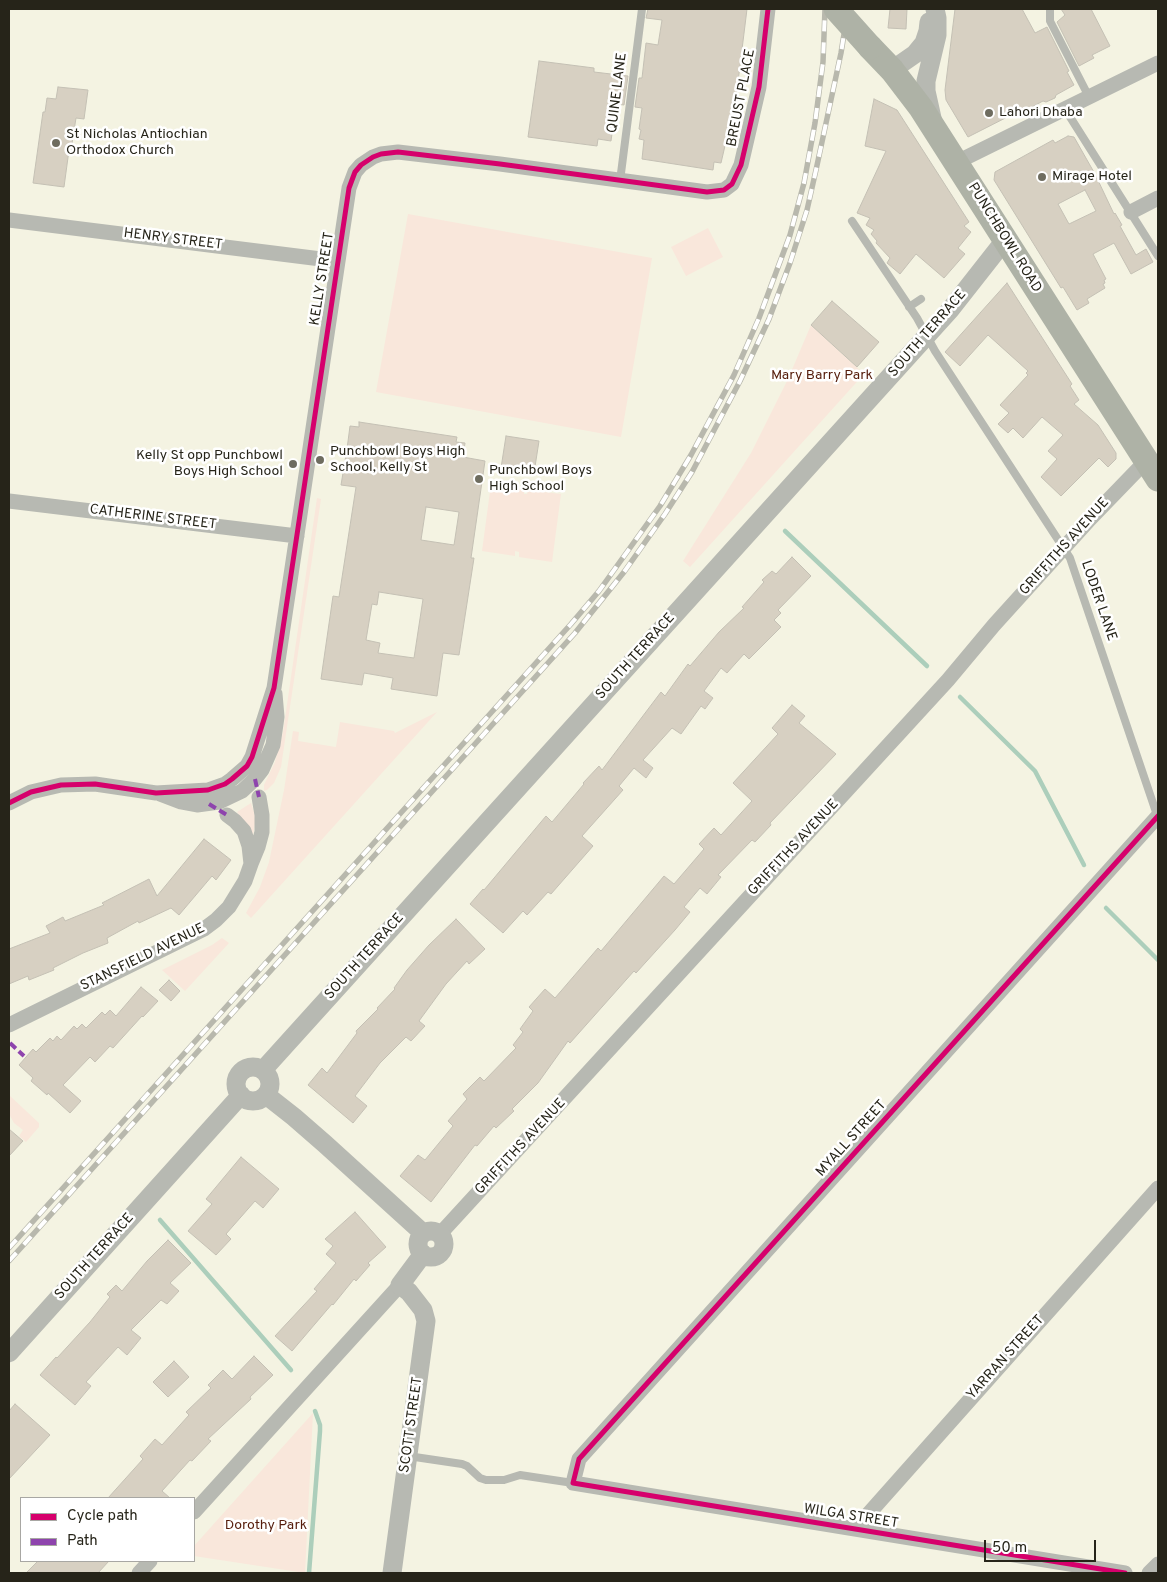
<!DOCTYPE html>
<style>
body{margin:0}
#map{position:relative;width:1167px;height:1582px;overflow:hidden;background:#f4f3e2;font-family:Overpass,sans-serif}
canvas{display:block}
.frame{position:absolute;inset:0;border:10px solid #262419;pointer-events:none}
.legend{position:absolute;left:20px;top:1497px;width:175px;height:65px;box-sizing:border-box;background:#fff;border:1px solid #a8a7a3;margin:0;padding:6px 9px;list-style:none;font-size:15px;color:#262419}
.legend li{display:flex;align-items:center;gap:10px;height:25px}
.legend b{width:25px;border:1px solid #a8a7a3}
.scale{position:absolute;left:984px;top:1540px;width:112px;height:22px;box-sizing:border-box;border:2px solid #262419;border-top:0;padding-left:6px;font-size:15px;line-height:18px;white-space:nowrap;color:#262419;-webkit-text-stroke:4px #fff;paint-order:stroke}
</style>
<div id="map">
<canvas width="1167" height="1582"></canvas>
<div class="frame"></div>
<ul class="legend">
<li><b style="height:6px;background:#d6006c"></b>Cycle path</li>
<li><b style="height:6px;background:#8e44ad"></b>Path</li>
</ul>
<div class="scale">50 m</div>
</div>
<script>
const ctx = document.querySelector('canvas').getContext('2d');
ctx.lineJoin = 'round';
function fill(path, color) {
  ctx.fillStyle = color;
  ctx.fill(path, 'evenodd');
}
function toPath(rows) {
  const path = new Path2D();
  for (const r of rows) {
    if (r.length === 3) {
      path.moveTo(r[0] + r[2], r[1]);
      path.arc(r[0], r[1], r[2], 0, 2 * Math.PI);
      continue;
    }
    path.moveTo(r[0], r[1]);
    for (let i = 2; i < r.length; i += 2) path.lineTo(r[i], r[i + 1]);
  }
  return path;
}
function stroke(path, color, width, dash) {
  ctx.strokeStyle = color;
  ctx.lineWidth = width;
  ctx.lineCap = dash ? 'butt' : 'round';
  ctx.setLineDash(dash || []);
  ctx.stroke(path);
}
function label(font, color, halo, rows, align = 'center') {
  ctx.font = font + ' Overpass,sans-serif';
  ctx.lineWidth = 5;
  ctx.setLineDash([]);
  ctx.textBaseline = 'middle';
  ctx.strokeStyle = halo;
  ctx.fillStyle = color;
  for (const [text, x, y, turn = 0] of rows) {
    ctx.save();
    ctx.translate(x, y);
    ctx.rotate((+turn || 0) * Math.PI / 180);
    ctx.textAlign = isNaN(turn) ? turn : align;
    if (halo) ctx.strokeText(text, 0, 0);
    ctx.fillText(text, 0, 0);
    ctx.restore();
  }
}
const green = toPath([
 [408,214,652,258,621,437,376,392],
 [708,228,723,257,686,276,671,247],
 [811,325,864,374,690,567,683,561,751,453,788,379],
 [491,484,524,489,524,494,527,494,528,490,561,494,552,562,519,557,519,552,515,551,515,556,482,551],
 [317,498,321,499,281,767,274,783,267,790,264,791,264,785,275,762,283,732],
 [437,712,251,918,246,913,260,887,269,862,284,790,293,731,299,732,298,741,336,747,340,722,394,731,395,733],
 [251,803,256,818,253,835,237,812],
 [222,938,229,943,185,991,162,970,212,945],
 [9,1095,39,1123,39,1127,26,1142,19,1136,23,1130,14,1123,9,1114],
 [313,1413,305,1573,194,1556,194,1546]
]);
const stream = toPath([
 [785,531,927,666],
 [960,697,1035,771,1084,865],
 [1106,908,1158,960],
 [160,1220,291,1370],
 [309,1573,320,1431,320,1425,315,1411]
]);
const building = toPath([
 [648,9,747,9,736,98,721,163,714,162,713,170,642,159,644,140,639,139,641,130,639,129,642,108,635,107,639,78,642,78,646,43,658,45,662,20,646,18,648,9],
 [890,9,907,9,906,29,888,28,890,9],
 [955,9,1022,9,1035,33,1047,27,1069,71,1067,72,1074,85,1056,95,1055,98,1046,102,1043,101,1026,110,1025,108,968,137,946,100,945,90,955,9],
 [1061,9,1091,9,1110,46,1092,55,1094,58,1079,66,1057,22,1065,15,1061,9],
 [539,61,594,68,594,72,628,76,624,105,616,104,611,141,598,139,597,146,528,137,539,61],
 [58,87,88,90,84,119,76,118,71,150,69,150,64,187,33,183,43,112,45,112,47,98,56,99,58,87],
 [874,99,897,110,969,222,964,226,971,232,958,248,965,254,944,278,916,254,900,274,887,263,890,258,876,243,877,241,871,234,874,230,866,225,870,218,857,213,886,151,865,146,874,99],
 [1068,136,1074,137,1095,174,1114,214,1115,213,1122,225,1120,226,1136,255,1146,249,1153,262,1131,274,1114,243,1093,254,1106,279,1104,280,1105,283,1103,284,1105,288,1087,299,1089,303,1077,310,1063,287,1061,288,994,180,995,172,1053,140,1055,143,1068,136],
 [1085,190,1096,211,1069,224,1058,204,1085,190],
 [1007,283,1072,384,1070,386,1079,400,1074,404,1098,425,1116,453,1116,459,1108,467,1099,458,1061,496,1041,477,1057,459,1048,451,1063,435,1042,417,1023,438,1013,428,1008,433,998,424,1009,413,1000,405,1028,375,1026,373,1028,371,988,335,960,366,945,352,1007,283],
 [832,301,879,342,857,367,811,325,832,301],
 [359,422,457,437,456,442,465,443,463,457,485,461,471,558,474,558,459,655,443,653,437,696,391,689,393,678,364,673,362,685,321,679,333,596,339,597,356,487,341,485,347,449,350,426,359,427,359,422],
 [426,507,459,512,454,545,421,540,426,507],
 [379,592,423,599,414,658,378,653,380,643,366,640,372,604,377,605,379,592],
 [506,436,539,441,534,473,501,468,506,436],
 [792,557,811,576,778,610,781,613,774,620,781,627,749,659,744,654,727,673,721,668,704,691,713,698,705,709,701,706,681,734,672,728,643,760,653,768,646,778,634,768,619,786,623,790,582,836,593,846,551,894,548,892,527,915,523,911,503,933,470,904,483,889,484,890,546,816,552,822,584,784,583,783,599,766,602,770,661,692,665,696,688,664,690,666,719,632,744,608,742,607,764,582,762,580,772,571,776,574,792,557],
 [792,705,805,716,799,723,836,754,770,823,771,825,755,842,752,840,718,875,721,877,707,894,700,888,684,907,690,912,675,930,636,973,634,971,570,1043,568,1041,538,1083,512,1109,514,1111,496,1128,494,1126,477,1146,475,1145,431,1202,400,1176,418,1155,425,1160,453,1126,448,1121,467,1099,463,1094,480,1077,484,1081,516,1048,513,1045,523,1032,520,1029,533,1011,529,1007,545,989,555,998,598,948,601,951,664,876,674,884,704,849,699,844,714,828,721,835,752,801,733,783,778,734,772,728,792,705],
 [204,839,231,860,216,880,212,876,179,915,171,908,139,923,138,921,107,938,108,943,83,953,53,968,54,970,29,980,28,976,9,984,9,949,50,933,46,926,63,917,65,921,104,905,102,903,149,879,157,896,204,839],
 [456,919,485,949,469,964,467,961,446,984,419,1021,425,1026,411,1041,406,1037,380,1063,355,1096,367,1106,353,1123,308,1085,322,1068,327,1073,357,1033,356,1031,378,1009,377,1008,395,989,394,988,407,970,429,945,456,919],
 [169,980,180,991,171,1001,159,990,169,980],
 [141,987,158,1001,143,1017,142,1016,113,1048,110,1046,95,1062,90,1057,63,1085,81,1101,70,1113,48,1093,47,1095,31,1081,33,1078,19,1065,33,1049,36,1052,50,1038,53,1041,57,1036,61,1040,74,1026,77,1029,82,1024,86,1028,102,1012,105,1015,110,1010,116,1016,141,987],
 [9,1129,23,1141,9,1156,9,1129],
 [241,1157,279,1189,263,1208,255,1201,226,1234,231,1239,216,1255,188,1231,212,1204,206,1199,241,1157],
 [355,1212,386,1247,368,1263,370,1265,356,1281,354,1279,333,1305,332,1304,292,1351,275,1336,317,1291,314,1289,336,1263,326,1254,333,1246,325,1239,355,1212],
 [168,1240,191,1263,170,1283,179,1291,167,1304,161,1300,131,1330,141,1338,127,1355,118,1347,86,1382,91,1386,75,1405,40,1375,56,1357,57,1358,90,1322,110,1297,107,1294,116,1285,122,1291,147,1261,168,1240],
 [254,1356,273,1375,250,1397,251,1399,208,1439,211,1441,192,1461,190,1460,162,1491,170,1498,108,1498,143,1459,140,1456,155,1439,162,1445,189,1415,186,1412,211,1388,208,1385,223,1370,232,1379,254,1356],
 [174,1361,189,1377,168,1397,153,1382,174,1361],
 [15,1404,50,1435,9,1479,9,1411,15,1404],
 [38,1561,109,1561,98,1573,26,1573,38,1561]
]);
const service = toPath([
 [1050,9,1050,21,1089,97],
 [1065,109,1158,256],
 [620,181,642,9],
 [852,221,917,318,935,351,1070,558,1158,818],
 [909,307,921,299],
 [408,1456,462,1464,467,1466,480,1478,486,1480,504,1480,520,1475,573,1483]
]);
const minor = toPath([
 [957,162,1158,63],
 [1131,212,1158,198],
 [9,220,337,261],
 [9,501,297,536],
 [160,794,181,802,197,805,219,802,242,791,255,779,262,770,273,745,277,717,275,694],
 [9,803,31,792,61,785,95,784,156,793,208,790,225,784,232,779,247,766,252,757,274,688,349,188,355,172,361,165,373,157,381,154,398,152,500,164,707,192,724,190,732,184,741,165,759,87,768,9],
 [227,815,235,821,244,831,249,846,251,864,258,847,262,832,262,815,259,797],
 [9,1025,204,929,216,920,229,907,245,881,251,864],
 [440,1234,948,680,994,625,1090,519,1147,460],
 [194,1512,400,1285],
 [855,1529,1158,1188],
 [139,1573,150,1561],
 [1125,1573,573,1483,579,1459,1158,816],
 [1149,1573,1158,1564]
]);
const tertiary = toPath([
 [892,70,915,54,924,43,928,31,929,22],
 [932,118,926,91,926,81,937,35,937,18,935,9],
 [253,1084,17],
 [263,1070,950,310,1005,240],
 [266,1095,294,1117,325,1144,423,1233],
 [431,1244,13],
 [9,1353,241,1095],
 [392,1573,426,1321,423,1310,409,1292,400,1285,423,1254]
]);
const primary = toPath([
 [870,47,892,70,921,108,1158,479]
]);
const rail = toPath([
 [9,1248,571,624,599,591,660,506,691,455,734,375,759,318,790,235,804,183,815,123,823,62,825,9],
 [9,1261,575,633,624,572,665,514,692,472,740,381,769,319,790,263,807,210,816,170,841,53,848,9]
]);
const primaryBridge = toPath([
 [836,9,870,47]
]);
const quiet = toPath([
 [255,779,259,797],
 [209,804,227,815],
 [10,1043,24,1056]
]);
const cycleway = toPath([
 [9,803,31,792,61,785,95,784,156,793,208,790,225,784,232,779,247,766,252,757,274,688,349,188,355,172,361,165,373,157,381,154,398,152,500,164,707,192,724,190,732,184,741,165,759,87,768,9],
 [1125,1573,573,1483,579,1459,1158,816]
]);
const markers = [
 [989,113,5,"#6e6c5f"],
 [56,143,5,"#6e6c5f"],
 [1042,177,5,"#6e6c5f"],
 [320,460,5,"#6e6c5f"],
 [293,464,5,"#6e6c5f"],
 [479,479,5,"#6e6c5f"]
];
const streetNames = [
 ["QUINE LANE",618,93,-83],
 ["BREUST PLACE",742,98,-79],
 ["PUNCHBOWL ROAD",1004,238,58],
 ["HENRY STREET",173,240,7],
 ["KELLY STREET",323,279,-81],
 ["SOUTH TERRACE",928,334,-49],
 ["CATHERINE STREET",153,518,7],
 ["GRIFFITHS AVENUE",1065,547,-48],
 ["LODER LANE",1098,601,71],
 ["SOUTH TERRACE",636,657,-48],
 ["GRIFFITHS AVENUE",794,848,-47],
 ["SOUTH TERRACE",365,957,-48],
 ["STANSFIELD AVENUE",143,958,-26],
 ["MYALL STREET",852,1139,-48],
 ["GRIFFITHS AVENUE",521,1147,-47],
 ["SOUTH TERRACE",95,1257,-48],
 ["YARRAN STREET",1006,1358,-48],
 ["SCOTT STREET",412,1425,-82],
 ["WILGA STREET",851,1517,9]
];
const poiNames = [
 ["Lahori Dhaba",999,113],
 ["St Nicholas Antiochian",66,135],
 ["Orthodox Church",66,151],
 ["Mirage Hotel",1052,177],
 ["Punchbowl Boys High",330,452],
 ["School, Kelly St",330,468],
 ["Kelly St opp Punchbowl",283,456,"right"],
 ["Boys High School",283,472,"right"],
 ["Punchbowl Boys",489,471],
 ["High School",489,487]
];
const parkNames = [
 ["Mary Barry Park",822,376],
 ["Dorothy Park",266,1526]
];
fill(green, '#f9e7db');
stroke(stream, '#accebb', 4.5);
fill(building, '#d7d0c2');
stroke(building, '#c4c0b4', 1);
stroke(service, '#b7b9b2', 8);
stroke(minor, '#b7b9b2', 15);
stroke(tertiary, '#b7b9b2', 19);
stroke(primary, '#aeb2a6', 25);
stroke(rail, '#b8b8ad', 5.5);
stroke(rail, '#fff', 4, [11]);
stroke(primaryBridge, '#aeb2a6', 25);
stroke(quiet, '#8e44ad', 4, [8, 4]);
stroke(cycleway, '#d6006c', 5);
for (const [x, y, r, color] of markers) {
  const dot = new Path2D();
  dot.arc(x, y, r, 0, 2 * Math.PI);
  ctx.fillStyle = color;
  ctx.fill(dot);
  stroke(dot, '#fff', 2);
}
label('14px', '#262419', '#fff', streetNames);
label('14px', '#262419', '#fff', poiNames, 'left');
label('14px', '#551c0b', '#fff', parkNames);
</script>
